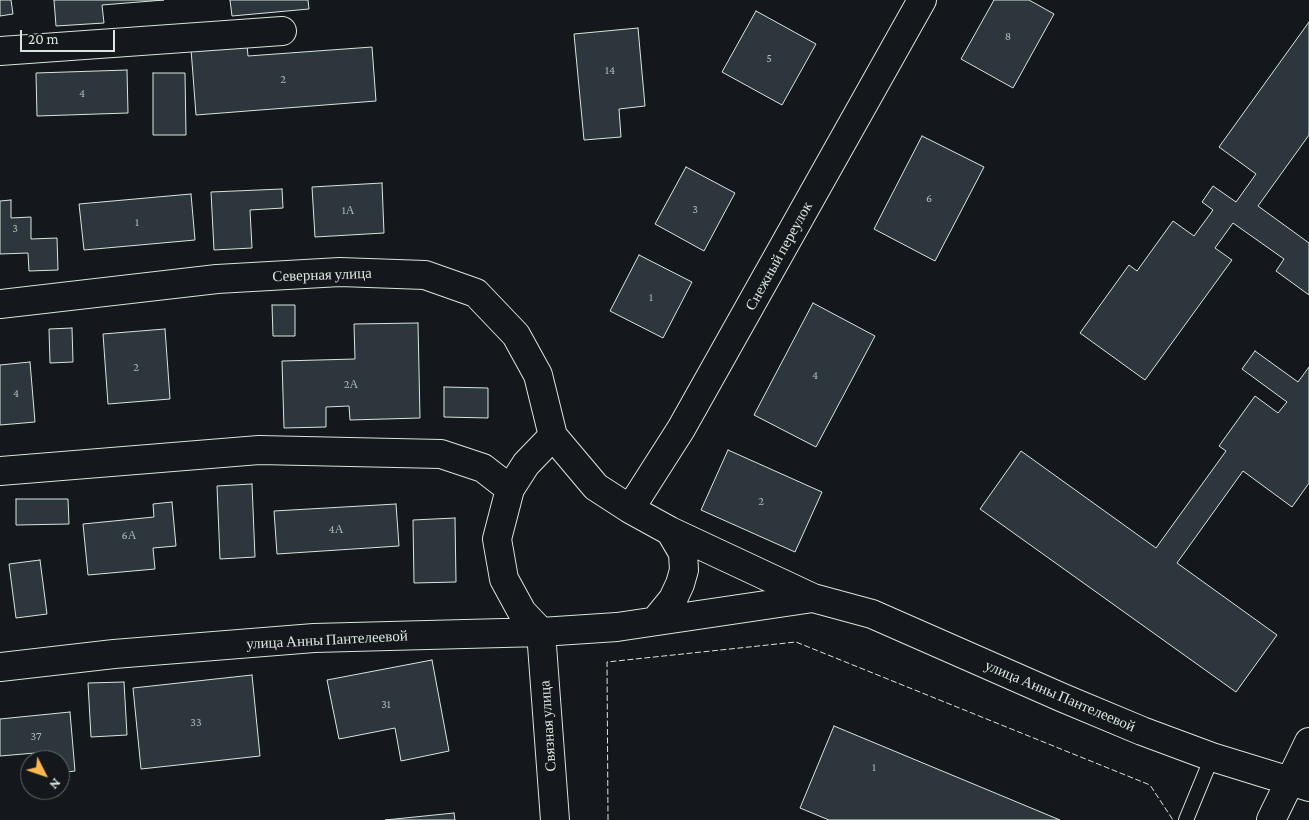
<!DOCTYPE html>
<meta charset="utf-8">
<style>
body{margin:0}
#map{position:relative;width:1309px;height:820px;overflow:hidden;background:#14181c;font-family:"Crimson Pro",serif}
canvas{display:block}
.north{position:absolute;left:20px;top:750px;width:50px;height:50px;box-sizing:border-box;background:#14181c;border:1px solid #626a69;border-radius:50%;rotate:131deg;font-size:14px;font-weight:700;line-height:20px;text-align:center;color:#d8e6dc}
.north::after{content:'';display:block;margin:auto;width:18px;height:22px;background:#ffb74d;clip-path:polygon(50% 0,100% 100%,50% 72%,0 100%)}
.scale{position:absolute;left:20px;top:30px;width:95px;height:22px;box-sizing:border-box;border:2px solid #d8e6dc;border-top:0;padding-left:6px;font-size:15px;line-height:18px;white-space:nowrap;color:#d8e6dc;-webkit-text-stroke:4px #14181c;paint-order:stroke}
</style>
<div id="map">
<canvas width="1309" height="820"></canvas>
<div class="north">N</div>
<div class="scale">20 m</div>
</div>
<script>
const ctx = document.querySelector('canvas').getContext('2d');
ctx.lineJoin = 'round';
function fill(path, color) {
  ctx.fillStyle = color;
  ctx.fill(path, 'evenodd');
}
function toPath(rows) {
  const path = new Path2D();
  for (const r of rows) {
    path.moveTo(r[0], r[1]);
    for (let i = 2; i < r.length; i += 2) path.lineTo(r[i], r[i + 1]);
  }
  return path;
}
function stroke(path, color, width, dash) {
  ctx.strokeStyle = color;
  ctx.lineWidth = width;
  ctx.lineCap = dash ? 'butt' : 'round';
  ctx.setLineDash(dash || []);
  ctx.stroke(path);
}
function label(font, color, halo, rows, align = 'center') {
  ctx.font = font + ' "Crimson Pro",serif';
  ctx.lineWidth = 4;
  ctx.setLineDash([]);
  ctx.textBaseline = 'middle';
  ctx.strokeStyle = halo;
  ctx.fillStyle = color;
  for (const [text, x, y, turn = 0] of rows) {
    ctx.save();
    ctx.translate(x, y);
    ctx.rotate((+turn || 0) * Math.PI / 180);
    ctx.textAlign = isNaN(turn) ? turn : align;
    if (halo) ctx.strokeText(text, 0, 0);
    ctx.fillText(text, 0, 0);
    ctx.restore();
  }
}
const building = toPath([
 [0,0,11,0,13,14,0,16,0,0],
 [54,0,164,0,102,5,104,23,56,26,54,0],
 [230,0,308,0,309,9,232,16,230,0],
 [994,0,1029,0,1054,14,1013,88,961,59,994,0],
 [756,11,816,44,782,105,722,72,756,11],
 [1309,22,1309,135,1258,206,1309,243,1309,295,1276,271,1284,259,1233,223,1215,248,1232,260,1145,380,1080,333,1129,265,1137,271,1173,221,1194,236,1213,210,1202,202,1213,186,1236,202,1256,174,1219,147,1309,22],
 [638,28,645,106,619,109,621,137,584,140,574,34,638,28],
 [247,45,248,56,372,47,376,101,196,115,191,49,247,45],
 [127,70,128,113,37,116,36,73,127,70],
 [153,73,185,73,186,135,153,135,153,73],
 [922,136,984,167,935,261,874,229,922,136],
 [686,167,735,193,704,251,655,224,686,167],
 [382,183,384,233,315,237,312,187,382,183],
 [282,189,283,208,250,210,252,248,214,250,211,192,282,189],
 [191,194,195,240,84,250,79,204,191,194],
 [11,200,11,218,31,217,31,239,57,238,58,270,29,271,28,253,0,254,0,201,11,200],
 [639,255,692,282,663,338,610,311,639,255],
 [813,303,875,336,816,447,754,415,813,303],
 [272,305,295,305,295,336,273,336,272,305],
 [418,323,420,418,350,420,349,406,326,407,326,427,284,428,282,361,355,359,354,324,418,323],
 [72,328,73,362,50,363,49,329,72,328],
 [165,329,170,399,108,404,103,334,165,329],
 [1255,351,1298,382,1309,367,1309,483,1292,507,1243,471,1177,563,1277,635,1236,692,980,509,1021,451,1156,548,1226,451,1219,446,1255,396,1278,413,1287,402,1242,369,1255,351],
 [30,362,35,422,0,425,0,365,30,362],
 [444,387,488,388,488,418,444,417,444,387],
 [728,450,822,492,795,552,701,510,728,450],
 [252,484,255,557,220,559,217,486,252,484],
 [16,499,68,499,69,524,16,525,16,499],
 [172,502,176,546,153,548,155,569,88,575,83,524,154,517,153,504,172,502],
 [396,504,399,546,277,554,274,511,396,504],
 [455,518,456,582,414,583,413,520,455,518],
 [40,560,47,614,16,618,9,564,40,560],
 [432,660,449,751,401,761,395,728,339,739,327,680,432,660],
 [252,675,260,756,141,769,133,688,252,675],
 [124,682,127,735,91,737,88,683,124,682],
 [70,712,75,771,60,773,60,760,36,760,35,753,0,756,0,719,70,712],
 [834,726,1060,820,829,820,800,808,834,726],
 [454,813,455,820,385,820,454,813]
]);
const lane = toPath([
 [1186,820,1212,757]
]);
const street = toPath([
 [0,51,282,31],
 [0,304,217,279,340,272,425,275,476,293,516,335,538,375,553,436,596,487,630,509,670,531,813,598,872,614,1063,698,1142,731,1212,757,1309,787],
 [0,471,259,450,441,454,483,468,510,489,526,464,553,436],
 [510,489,497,539,504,579,522,612,541,632],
 [630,509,681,429,922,0],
 [655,621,673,599,680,584,684,570,683,553,670,531],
 [541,632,555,820],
 [0,667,114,654,314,638,541,632,617,627,813,598],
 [1271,820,1309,742]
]);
const fence = toPath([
 [608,820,607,662,796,642,1150,785,1173,820]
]);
const numberNames = [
 ["8",1008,36],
 ["5",769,58],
 ["14",610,70],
 ["2",283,79],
 ["4",82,93],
 ["6",929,198],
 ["3",695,209],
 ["1А",348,210],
 ["1",137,222],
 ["3",15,228],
 ["1",651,297],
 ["2",136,367],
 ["4",815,375],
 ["2А",351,384],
 ["4",16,393],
 ["2",761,501],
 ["4А",336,529],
 ["6А",129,535],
 ["31",386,704],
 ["33",196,722],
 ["37",36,736],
 ["1",874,767]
];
const streetNames = [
 ["Снежный переулок",779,256,-61],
 ["Северная улица",322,275,-2],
 ["улица Анны Пантелеевой",327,640,-3],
 ["улица Анны Пантелеевой",1060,696,23],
 ["Связная улица",548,726,-94]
];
fill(building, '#2c363c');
stroke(building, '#d8e6dc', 1);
stroke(lane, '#d8e6dc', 16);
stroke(street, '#d8e6dc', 30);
stroke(lane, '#14181c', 14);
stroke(street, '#14181c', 28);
stroke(fence, '#d8e6dc', 1, [6, 2.5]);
label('12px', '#adbab4', null, numberNames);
label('15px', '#d8e6dc', '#14181c', streetNames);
</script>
